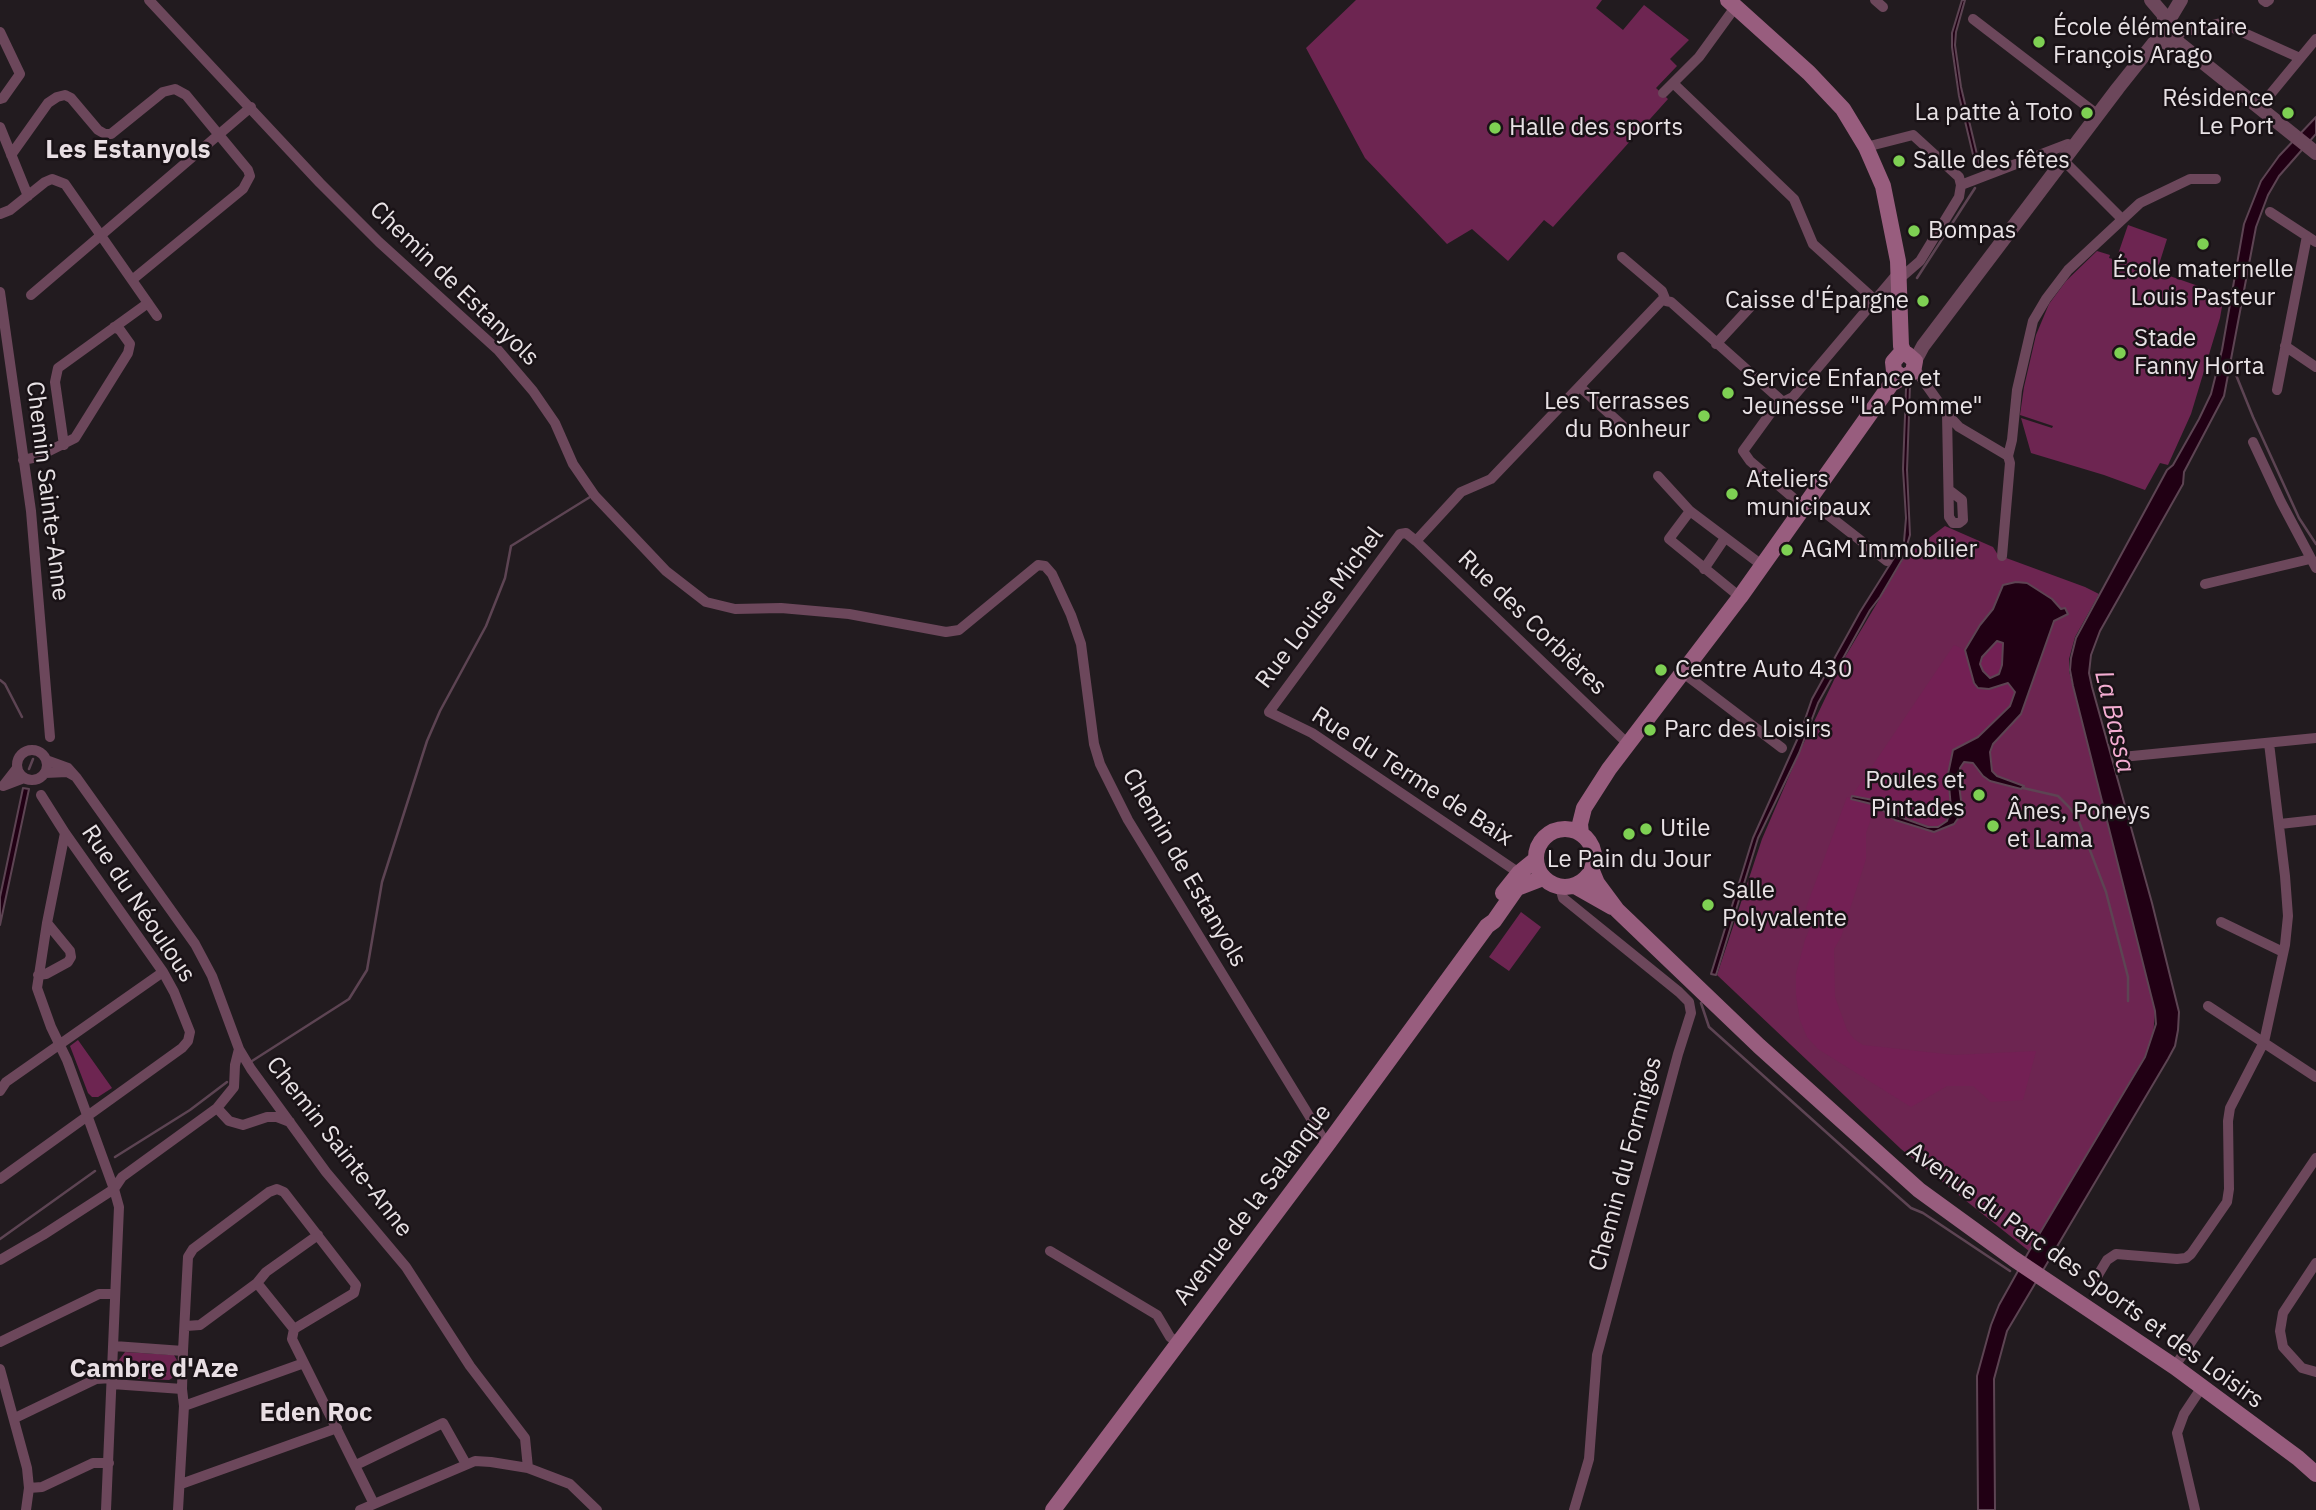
<!DOCTYPE html>
<meta charset="utf-8">
<style>
body{margin:0}
canvas{display:block;background:#221b1f}
</style>
<canvas width="2316" height="1510"></canvas>
<script>
const ctx = document.querySelector('canvas').getContext('2d');
ctx.lineJoin = 'round';
function fill(path, color) {
  ctx.fillStyle = color;
  ctx.fill(path, 'evenodd');
}
function toPath(rows) {
  const path = new Path2D();
  for (const r of rows) {
    if (r.length === 3) {
      path.moveTo(r[0] + r[2], r[1]);
      path.arc(r[0], r[1], r[2], 0, 2 * Math.PI);
      continue;
    }
    path.moveTo(r[0], r[1]);
    for (let i = 2; i < r.length; i += 2) path.lineTo(r[i], r[i + 1]);
  }
  return path;
}
function stroke(path, color, width, dash) {
  ctx.strokeStyle = color;
  ctx.lineWidth = width;
  ctx.lineCap = dash ? 'butt' : 'round';
  ctx.setLineDash(dash || []);
  ctx.stroke(path);
}
function label(font, color, halo, rows, align = 'center') {
  ctx.font = font + ' "IBM Plex Sans",sans-serif';
  ctx.lineWidth = 5;
  ctx.setLineDash([]);
  ctx.textBaseline = 'middle';
  ctx.strokeStyle = halo;
  ctx.fillStyle = color;
  for (const [text, x, y, turn = 0] of rows) {
    ctx.save();
    ctx.translate(x, y);
    ctx.rotate((+turn || 0) * Math.PI / 180);
    ctx.textAlign = isNaN(turn) ? turn : align;
    if (halo) ctx.strokeText(text, 0, 0);
    ctx.fillText(text, 0, 0);
    ctx.restore();
  }
}
const green = toPath([
 [1356,0,1602,0,1596,8,1623,30,1644,5,1689,40,1670,59,1677,66,1656,88,1668,99,1553,227,1544,220,1508,261,1472,229,1447,244,1365,158,1306,48],
 [2128,225,2167,239,2156,274,2163,277,2164,274,2224,295,2220,318,2191,414,2168,465,2160,463,2145,490,2104,475,2031,453,2021,418,2052,428,2053,426,2020,415,2024,387,2036,335,2049,304,2066,281,2097,251,2110,255,2109,258,2116,260],
 [1945,526,1993,547,1998,555,2085,587,2099,594,2075,637,2069,659,2069,671,2155,1012,2153,1036,2145,1056,2029,1251,1901,1149,1717,975,1762,839,1799,753,1845,657,1905,556],
 [1521,912,1541,927,1509,971,1489,957],
 [78,1040,112,1088,98,1097,92,1097,88,1093,70,1046],
 [125,1352,174,1355,178,1362,177,1375,169,1380,123,1378,118,1371,119,1360]
]);
const forest = toPath([
 [1999,640,2003,643,2001,671,1999,674,1989,678,1981,667,1981,661],
 [1954,645,1965,650,1974,683,1978,688,2009,683,2015,692,2010,706,1978,737,1965,742,1949,792,1951,808,1947,821,1938,827,1935,827,1900,817,1873,800,1852,796],
 [1847,797,1875,807,1866,833,1866,859,1841,937,1834,949,1835,997,1847,1030,1854,1039,1863,1045,1954,1055,2036,1051,2023,1100,1991,1102,1973,1086,1947,1086,1911,1107,1818,1049,1807,1037,1800,1020,1796,995,1796,974,1805,940,1813,921,1806,908]
]);
const water = toPath([
 [1962,0,1965,0,1956,32,1955,45,1961,87,1980,167,1976,167,1959,96,1952,47,1952,33,1962,0],
 [2316,117,2316,134,2279,176,2268,195,2256,227,2224,396,2184,472,2183,484,2100,631,2091,655,2089,673,2092,687,2152,903,2179,1012,2178,1030,2175,1046,2168,1059,2007,1331,1994,1379,1995,1510,1978,1510,1977,1376,1991,1325,1999,1305,2028,1253,2145,1057,2156,1024,2155,1011,2073,686,2070,670,2071,658,2076,638,2167,470,2173,465,2199,419,2211,394,2222,350,2244,224,2261,181,2279,156,2316,117],
 [1908,385,1910,385,1907,470,1910,535,1903,558,1880,597,1870,610,1818,703,1799,753,1758,838,1716,975,1711,974,1753,838,1801,731,1812,699,1860,612,1904,542,1906,518,1903,469,1906,389,1908,385],
 [2016,582,2027,583,2052,599,2061,609,2065,608,2068,614,2054,621,2021,714,1993,744,1990,752,1992,771,1997,776,2024,786,2021,789,1990,781,1983,776,1973,763,1964,762,1960,768,1959,785,1962,808,1959,817,1954,824,1934,832,1895,820,1876,805,1851,799,1852,796,1873,800,1900,817,1928,827,1938,827,1947,821,1951,808,1948,774,1953,750,1978,737,2010,706,2015,692,2008,683,1989,689,1978,688,1974,683,1965,650,1980,625,1993,609,2003,585,2016,582],
 [1997,641,2003,643,2002,665,1999,674,1990,678,1983,671,1980,664,1982,657,1997,641],
 [23,788,29,789,0,925,0,897,23,788]
]);
const stream = toPath([
 [1917,278,1975,188],
 [2230,360,2253,417,2299,518,2316,544],
 [0,680,5,684,22,717],
 [29,769,33,759],
 [2023,788,2058,796,2069,807,2078,819,2106,892,2128,977,2128,1001],
 [1701,1003,1709,1027,1894,1193,1911,1208,1923,1213,2010,1271],
 [252,1061,349,999,367,970,382,882,427,741,440,711,486,626,505,578,511,546,590,497],
 [115,1157,190,1110,227,1082],
 [0,1239,95,1171]
]);
const minor = toPath([
 [149,0,320,183,379,242,498,350,533,391,555,423,573,464,595,496,666,571,706,602,735,609,781,608,849,614,946,632,959,630,1038,565,1045,566,1052,574,1071,615,1081,644,1094,744,1100,764,1128,820,1327,1145],
 [1875,0,1883,7],
 [2263,0,2266,2,2269,0],
 [1973,19,2098,115],
 [0,32,20,74,3,98,0,99],
 [2177,33,2222,23,2300,58],
 [1663,93,1699,57,1736,6],
 [2259,108,2316,39],
 [0,127,28,196],
 [1866,147,1913,135,1959,177,1961,185,1959,197,1920,261,1897,281],
 [11,155,48,103,57,97,65,95,71,98,98,130,105,134,111,134,163,92,175,89,186,95,248,170,250,176,243,189,132,280],
 [2064,161,2122,219],
 [1961,185,2068,144,2073,147],
 [2270,212,2316,242],
 [0,214,10,210,45,182,52,179,65,184,157,316],
 [1622,257,1662,291,1666,301],
 [1897,274,1875,300,1898,287],
 [0,292,31,511,50,737],
 [31,295,251,107],
 [1666,301,1671,302,1783,402,1793,397,1875,300,1813,244,1794,199,1673,83],
 [1716,344,1753,304],
 [2285,346,2316,367],
 [1915,369,1947,414,1959,427,2008,456],
 [1580,387,1624,427],
 [2277,390,2307,236],
 [1783,402,1775,407,1743,451,1750,461,1805,508],
 [1947,414,1949,517,1953,523,1959,523,1963,520,1962,500,1949,490],
 [2253,442,2281,502,2316,568],
 [64,445,55,382,58,368,148,303],
 [23,460,37,457,75,438,128,353,130,344,120,330,114,327],
 [1658,476,1690,511,1763,566],
 [1810,501,1887,561],
 [1690,511,1669,539,1740,597],
 [1416,541,1461,492,1491,479,1662,300,1666,301],
 [2002,556,2010,463,2008,456,2012,440,2017,390,2033,321,2046,299,2068,270,2140,203,2190,179,2216,179],
 [1704,569,1725,538],
 [2205,584,2310,559],
 [1682,672,1782,748],
 [32,765,15],
 [2122,757,2316,738],
 [17,768,3,786,24,778],
 [45,773,67,772,76,777,68,768,46,760],
 [76,777,195,944,212,976,239,1049,251,1069,326,1172,406,1267,470,1366,525,1438,528,1468,570,1484,597,1510],
 [2280,824,2316,820],
 [1522,875,1312,733,1269,712,1400,534,1406,533,1416,541,1628,744],
 [1560,887,1563,898,1679,992,1689,1002,1691,1013,1678,1054,1597,1355,1589,1459,1574,1510],
 [2221,922,2283,952],
 [38,975,46,974,68,962,71,957,70,951,47,923],
 [2208,1006,2316,1077],
 [239,1049,235,1065,234,1087,217,1108,229,1121,243,1125,267,1117,277,1117,290,1122],
 [0,1091,6,1082,163,972],
 [0,1179,182,1048,188,1041,190,1032,174,992,163,972,65,833,41,795],
 [1050,1251,1157,1315,1170,1337,1178,1343],
 [0,1260,43,1235,114,1189,67,1060,51,1027,37,988,47,923,65,833],
 [2316,1263,2283,1313,2280,1331,2283,1347,2302,1368,2316,1372],
 [257,1283,294,1329],
 [2092,1285,2107,1260,2116,1254,2177,1259,2186,1258,2191,1254,2227,1202,2229,1189,2228,1121,2230,1108,2264,1042,2285,945,2288,916,2285,876,2269,743],
 [186,1326,200,1325,257,1283,266,1272,318,1235],
 [294,1329,292,1339,374,1504],
 [0,1342,99,1294,115,1294],
 [114,1346,183,1351],
 [2179,1360,2316,1158],
 [0,1369,27,1468,29,1488,26,1510],
 [112,1384,182,1389],
 [184,1406,304,1363],
 [15,1418,96,1379,112,1378],
 [356,1465,443,1423,466,1464],
 [181,1484,337,1428],
 [29,1488,42,1487,93,1463,109,1463],
 [106,1510,119,1207,114,1189,122,1177,217,1108],
 [178,1510,184,1406,182,1389,183,1351,188,1257,193,1249,269,1192,277,1189,284,1192,356,1285,354,1293,294,1329],
 [360,1510,475,1461,491,1462,528,1468],
 [2195,1510,2177,1433,2184,1414,2202,1387]
]);
const tertiary = toPath([
 [2151,0,2163,14,2166,25],
 [2168,34,9],
 [2166,25,2181,0],
 [2175,40,2316,153],
 [1915,361,1923,346,2118,88,2153,44,2160,39]
]);
const secondary = toPath([
 [1728,0,1809,73,1843,109,1866,147,1883,186,1898,261,1901,346,1904,353],
 [1565,858,29],
 [1581,834,1580,824,1584,808,1609,769,1740,597,1891,384,1913,372,1915,361,1907,354,1900,354,1893,362,1894,371,1902,377],
 [1592,871,1597,883,1617,910,1759,1046,1919,1190,2014,1259,2175,1367,2298,1458,2316,1474],
 [1575,886,1612,907],
 [1503,893,1519,873,1535,860],
 [1053,1510,1327,1145,1487,926,1494,921,1517,888,1543,878]
]);
const markers = [
 [2039,42,7,"#7ed053"],
 [2087,113,7,"#7ed053"],
 [2288,113,7,"#7ed053"],
 [1495,128,7,"#7ed053"],
 [1899,161,7,"#7ed053"],
 [1914,231,7,"#7ed053"],
 [2203,244,7,"#7ed053"],
 [1923,301,7,"#7ed053"],
 [2120,353,7,"#7ed053"],
 [1728,393,7,"#7ed053"],
 [1704,416,7,"#7ed053"],
 [1732,494,7,"#7ed053"],
 [1787,550,7,"#7ed053"],
 [1661,670,7,"#7ed053"],
 [1650,730,7,"#7ed053"],
 [1979,795,7,"#7ed053"],
 [1993,826,7,"#7ed053"],
 [1646,829,7,"#7ed053"],
 [1629,834,7,"#7ed053"],
 [1708,905,7,"#7ed053"]
];
const poiNames = [
 ["École élémentaire",2053,28],
 ["François Arago",2053,56],
 ["Résidence",2274,99,"right"],
 ["Le Port",2274,127,"right"],
 ["La patte à Toto",2073,113,"right"],
 ["Halle des sports",1509,128],
 ["Salle des fêtes",1913,161],
 ["Bompas",1928,231],
 ["École maternelle",2203,270,"center"],
 ["Louis Pasteur",2203,298,"center"],
 ["Caisse d'Épargne",1909,301,"right"],
 ["Stade",2134,339],
 ["Fanny Horta",2134,367],
 ["Service Enfance et",1742,379],
 ["Jeunesse \"La Pomme\"",1742,407],
 ["Les Terrasses",1690,402,"right"],
 ["du Bonheur",1690,430,"right"],
 ["Ateliers",1746,480],
 ["municipaux",1746,508],
 ["AGM Immobilier",1801,550],
 ["Centre Auto 430",1675,670],
 ["Parc des Loisirs",1664,730],
 ["Poules et",1965,781,"right"],
 ["Pintades",1965,809,"right"],
 ["Ânes, Poneys",2007,812],
 ["et Lama",2007,840],
 ["Utile",1660,829],
 ["Le Pain du Jour",1629,860,"center"],
 ["Salle",1722,891],
 ["Polyvalente",1722,919]
];
const streetNames = [
 ["Chemin de Estanyols",454,284,44],
 ["Chemin Sainte-Anne",47,491,83],
 ["Rue Louise Michel",1320,608,-53],
 ["Rue des Corbières",1532,623,44],
 ["Rue du Terme de Baix",1412,777,33],
 ["Chemin de Estanyols",1184,868,60],
 ["Rue du Néoulous",138,904,56],
 ["Chemin Sainte-Anne",339,1147,52],
 ["Chemin du Formigos",1626,1164,-75],
 ["Avenue de la Salanque",1253,1205,-53],
 ["Avenue du Parc des Sports et des Loisirs",2085,1276,36]
];
const neighbourhoodNames = [
 ["Les Estanyols",128,150],
 ["Cambre d'Aze",154,1369],
 ["Eden Roc",316,1413]
];
const waterNames = [
 ["La Bassa",2114,722,77]
];
fill(green, '#6d2551');
fill(forest, '#732054');
fill(water, '#210014');
stroke(water, '#5d4453', 2);
stroke(stream, '#5d4453', 2.5);
stroke(minor, '#6c475b', 10);
stroke(tertiary, '#6c475b', 14);
stroke(secondary, '#985d7e', 16);
for (const [x, y, r, color] of markers) {
  const dot = new Path2D();
  dot.arc(x, y, r, 0, 2 * Math.PI);
  ctx.fillStyle = color;
  ctx.fill(dot);
  stroke(dot, '#191216', 2.5);
}
label('24px', '#e8e2e5', '#191216', poiNames, 'left');
label('24px', '#e8e2e5', '#191216', streetNames);
label('bold 26px', '#e8dee3', '#191216', neighbourhoodNames);
label('italic 26px', '#f4add2', '#191216', waterNames);
</script>
